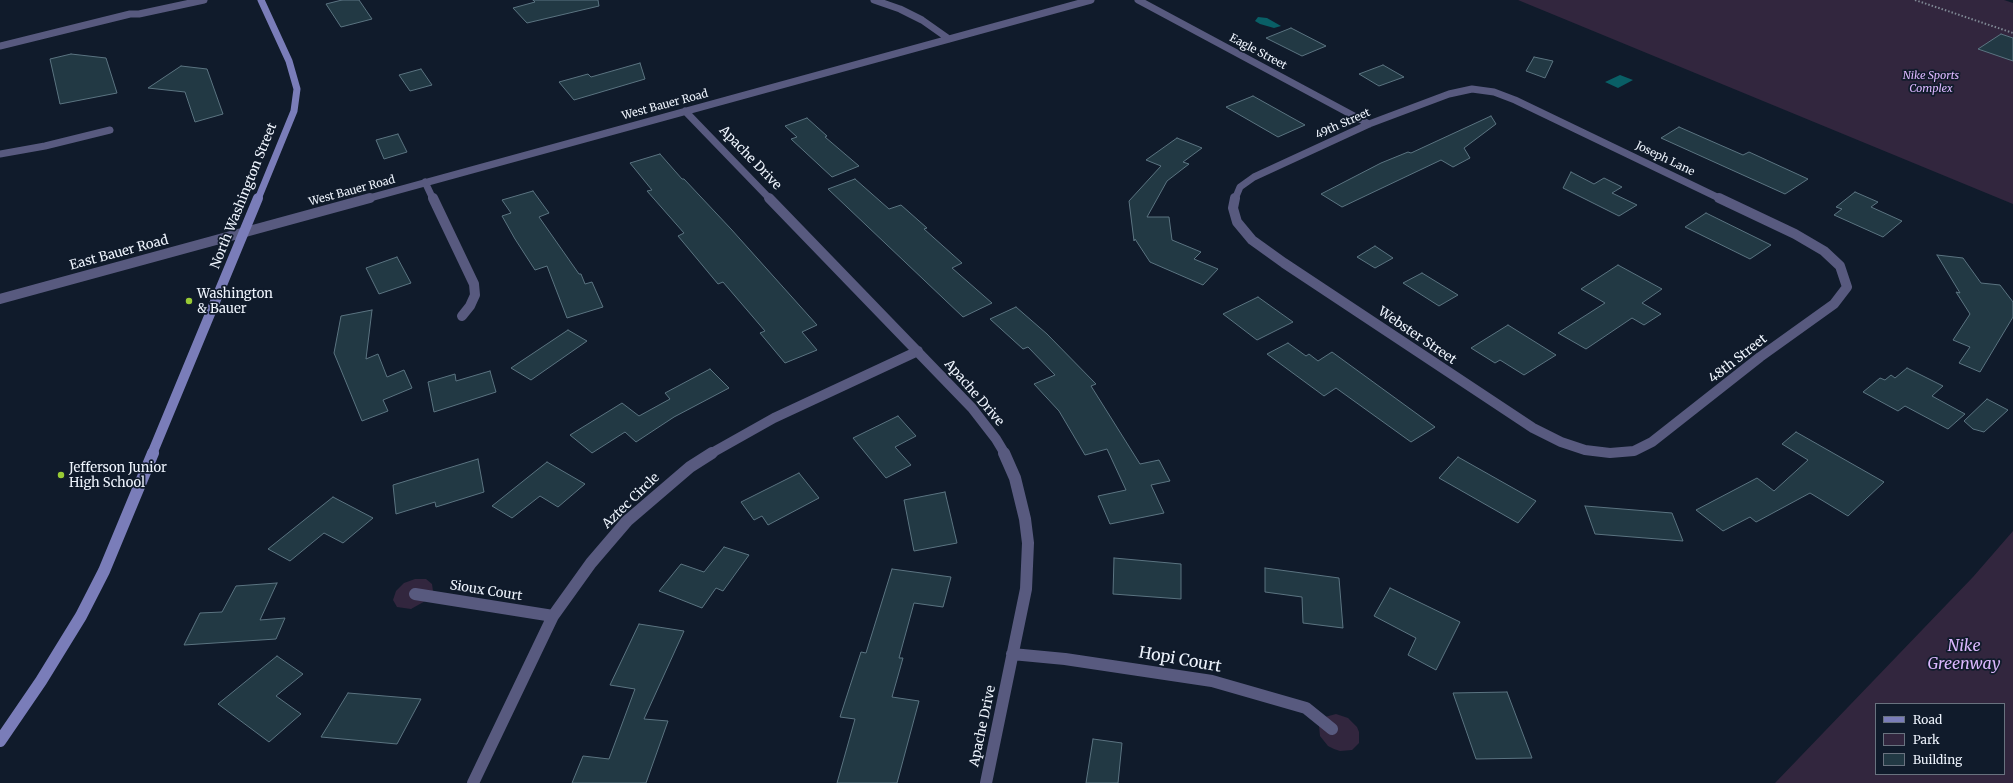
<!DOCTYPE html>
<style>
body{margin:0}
#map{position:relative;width:2013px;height:783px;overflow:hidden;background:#101b2b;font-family:Merriweather,serif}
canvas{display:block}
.legend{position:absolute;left:1875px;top:703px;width:130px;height:72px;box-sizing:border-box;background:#101b2b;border:1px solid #69727f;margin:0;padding:5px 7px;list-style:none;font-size:12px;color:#eef4fd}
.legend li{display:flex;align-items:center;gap:8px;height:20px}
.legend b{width:20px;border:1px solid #69727f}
</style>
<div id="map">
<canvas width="2013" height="783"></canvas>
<ul class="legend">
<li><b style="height:5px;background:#7a7db9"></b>Road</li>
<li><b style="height:11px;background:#32263e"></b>Park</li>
<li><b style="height:11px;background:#223944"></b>Building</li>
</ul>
</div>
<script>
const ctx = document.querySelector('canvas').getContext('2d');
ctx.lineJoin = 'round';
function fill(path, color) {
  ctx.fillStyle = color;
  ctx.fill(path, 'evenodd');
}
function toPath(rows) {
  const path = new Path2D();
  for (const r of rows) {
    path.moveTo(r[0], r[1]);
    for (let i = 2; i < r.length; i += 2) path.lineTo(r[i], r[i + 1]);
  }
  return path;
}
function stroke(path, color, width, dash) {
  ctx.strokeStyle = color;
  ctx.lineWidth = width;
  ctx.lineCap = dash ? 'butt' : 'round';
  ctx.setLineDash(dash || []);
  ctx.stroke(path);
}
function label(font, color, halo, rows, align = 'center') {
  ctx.font = font + ' Merriweather,serif';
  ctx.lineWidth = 3.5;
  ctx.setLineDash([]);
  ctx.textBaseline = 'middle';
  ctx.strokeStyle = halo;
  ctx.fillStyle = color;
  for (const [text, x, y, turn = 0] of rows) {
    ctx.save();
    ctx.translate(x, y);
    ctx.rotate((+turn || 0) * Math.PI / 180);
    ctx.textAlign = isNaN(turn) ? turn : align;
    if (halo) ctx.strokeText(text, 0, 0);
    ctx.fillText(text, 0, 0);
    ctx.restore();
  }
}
const green = toPath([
 [1518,0,2004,0,2013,3,2013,204],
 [2013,531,2013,783,1775,783,1973,577],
 [1876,704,2004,704,2004,774,1876,774],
 [415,579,426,579,432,584,433,591,427,600,411,609,397,607,393,600,396,591,404,583],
 [1336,714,1348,718,1357,727,1359,732,1359,743,1352,750,1340,751,1334,749,1328,746,1320,736,1319,726,1325,717]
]);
const water = toPath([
 [1258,17,1267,18,1281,26,1274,28,1260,24,1255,21],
 [1620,75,1633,80,1618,88,1605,82]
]);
const building = toPath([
 [342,0,359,0,372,19,341,27,326,4,342,0],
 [533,0,598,0,599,6,527,23,513,8,535,2,533,0],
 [1291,28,1326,46,1302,56,1266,38,1291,28],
 [2001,34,2013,38,2013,61,1978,49,2001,34],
 [71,54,106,58,117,93,60,104,50,59,71,54],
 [1534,57,1553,61,1545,78,1526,71,1534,57],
 [640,63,645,79,574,100,559,82,588,74,591,77,640,63],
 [1383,65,1404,77,1379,86,1359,74,1383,65],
 [181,66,207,69,223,114,195,122,185,92,148,88,181,66],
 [421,69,432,85,410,91,399,75,421,69],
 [1253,96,1305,125,1278,137,1226,107,1253,96],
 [1491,116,1496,124,1464,148,1470,158,1453,167,1441,160,1342,207,1321,194,1381,163,1408,152,1411,153,1491,116],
 [807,118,827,136,825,137,859,166,832,177,791,139,797,137,785,126,807,118],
 [1679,127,1743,155,1749,152,1808,179,1785,194,1661,138,1679,127],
 [398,134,407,152,384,159,376,140,398,134],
 [1177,138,1202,148,1183,162,1189,164,1167,181,1147,217,1169,217,1172,240,1201,252,1194,259,1218,269,1203,285,1150,262,1135,239,1134,241,1129,201,1161,166,1146,160,1177,138],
 [660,154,682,179,684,179,731,229,817,325,802,332,817,350,785,363,760,333,765,331,723,282,718,284,678,236,684,233,647,191,652,190,630,163,660,154],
 [1571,172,1594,184,1604,178,1622,187,1612,193,1637,205,1619,216,1563,188,1571,172],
 [855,179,889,209,901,205,927,228,924,229,962,263,952,268,992,303,963,317,828,189,855,179],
 [533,191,549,213,539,217,579,274,581,274,585,284,592,282,603,307,567,318,547,266,535,270,515,239,502,216,511,213,502,200,533,191],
 [1855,192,1878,202,1871,207,1902,221,1883,237,1834,215,1842,209,1836,207,1855,192],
 [1706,213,1771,245,1750,259,1685,227,1706,213],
 [1375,246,1393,258,1375,268,1357,257,1375,246],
 [1937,255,1963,258,1981,283,2000,285,2013,302,2013,317,1980,372,1959,363,1970,347,1953,340,1970,314,1956,292,1960,293,1937,255],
 [397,257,411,283,379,294,366,268,397,257],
 [1618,265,1662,289,1642,303,1661,314,1644,325,1632,318,1586,349,1558,333,1605,303,1581,289,1618,265],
 [1422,273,1458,295,1439,306,1403,283,1422,273],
 [1258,297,1293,322,1257,340,1223,314,1258,297],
 [1016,307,1047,334,1096,384,1091,386,1140,464,1159,460,1170,481,1151,485,1164,513,1110,524,1098,496,1126,490,1107,449,1085,455,1059,411,1034,384,1055,375,1028,347,1023,349,990,319,1016,307],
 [372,310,366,359,378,354,387,377,404,370,412,388,383,400,388,411,362,421,334,353,341,316,372,310],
 [1508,325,1556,355,1524,375,1500,360,1495,363,1471,348,1508,325],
 [568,330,587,341,531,380,511,368,568,330],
 [1288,343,1306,356,1309,354,1318,361,1332,352,1435,427,1411,442,1336,388,1324,396,1267,354,1288,343],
 [1907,368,1943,386,1932,396,1965,414,1948,429,1905,406,1898,411,1863,392,1880,378,1885,380,1891,375,1895,378,1907,368],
 [710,369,729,388,674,417,636,442,625,432,592,453,570,435,622,403,639,416,670,399,665,393,710,369],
 [490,371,496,392,434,412,428,382,455,374,456,381,490,371],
 [1987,399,2008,410,1984,432,1973,429,1964,421,1987,399],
 [898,416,916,436,895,447,911,465,886,478,853,438,898,416],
 [1796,432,1884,482,1848,516,1810,493,1758,521,1756,522,1750,517,1723,531,1696,510,1757,478,1774,491,1808,460,1782,444,1796,432],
 [1458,457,1536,501,1518,523,1439,478,1458,457],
 [478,459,484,492,436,507,435,502,396,514,393,485,478,459],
 [547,462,585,484,558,507,540,496,512,518,492,506,547,462],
 [799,473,819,498,768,525,762,516,754,520,741,502,799,473],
 [945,492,957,543,914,551,904,500,945,492],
 [333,497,373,518,343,543,324,533,290,561,268,549,333,497],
 [1585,506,1672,513,1683,541,1595,534,1585,506],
 [724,547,749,555,723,591,716,588,702,608,659,591,681,564,704,572,724,547],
 [1114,558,1181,564,1181,599,1113,594,1114,558],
 [1265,568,1339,578,1343,628,1303,623,1302,597,1265,592,1265,568],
 [892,569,951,577,943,607,914,603,899,658,903,658,892,697,919,701,897,783,837,783,855,719,840,717,861,652,866,653,892,569],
 [277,583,260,620,285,618,276,639,184,645,200,613,222,612,236,586,277,583],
 [1390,588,1460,622,1436,670,1408,655,1416,638,1374,616,1390,588],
 [639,624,684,631,644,719,668,721,646,783,572,783,583,756,609,759,635,689,610,685,639,624],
 [277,656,303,674,276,696,301,714,269,742,218,704,277,656],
 [1507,692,1532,758,1476,759,1453,693,1507,692],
 [348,693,421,699,397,744,321,737,348,693],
 [1093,739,1122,743,1118,783,1086,783,1093,739]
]);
const path = toPath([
 [1915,0,2013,33]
]);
const minorFar2 = toPath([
 [874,0,900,9,922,20,949,39],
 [1138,0,1369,124],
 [0,46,130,14,139,14,204,0],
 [685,111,770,199],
 [0,154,45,146,110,130],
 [425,182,433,199],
 [366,199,1091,0],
 [1235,199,1240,187,1254,177,1369,124,1449,94,1472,89,1494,92,1515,100,1721,199]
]);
const minorFar1 = toPath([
 [433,198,474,284,475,295,470,306,462,316],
 [769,198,972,408,996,439,1005,454],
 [1235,198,1233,208,1237,222,1252,240,1284,263,1533,428,1561,442,1585,450,1610,453,1634,451,1652,442,1760,357,1834,304,1847,287,1840,266,1824,251,1795,234,1719,198],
 [0,299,370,198],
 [710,454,774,418,918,351]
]);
const minor = toPath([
 [415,594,553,616],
 [1012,654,1065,659,1212,681,1306,708,1332,729],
 [473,783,553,616,591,563,627,521,690,467,712,453],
 [986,783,1026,589,1028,543,1025,519,1015,478,1004,453]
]);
const secondaryFar2 = toPath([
 [258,199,294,111,297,89,289,61,261,0]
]);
const secondaryFar1 = toPath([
 [152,454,258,198]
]);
const secondary = toPath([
 [0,741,41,681,81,616,104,571,153,453]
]);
const markers = [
 [189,301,4,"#99cb35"],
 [61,475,4,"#99cb35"]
];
const farStreetnames = [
 ["Eagle Street",1258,52,28],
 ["West Bauer Road",665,105,-15],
 ["49th Street",1343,124,-24],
 ["Joseph Lane",1665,159,26],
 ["West Bauer Road",352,191,-15]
];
const farParknames = [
 ["Nike Sports",1931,76],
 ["Complex",1931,89]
];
const streetNames = [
 ["Apache Drive",750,158,46],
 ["North Washington Street",244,196,-68],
 ["East Bauer Road",119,253,-15],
 ["Webster Street",1417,336,34],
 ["48th Street",1738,359,-38],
 ["Apache Drive",974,393,49],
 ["Aztec Circle",631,501,-44],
 ["Sioux Court",486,591,9],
 ["Apache Drive",983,726,-78]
];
const poiNames = [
 ["Washington",197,294],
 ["& Bauer",197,309],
 ["Jefferson Junior",69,468],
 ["High School",69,483]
];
const nearParknames = [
 ["Nike",1964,646],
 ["Greenway",1964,664]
];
const nearStreetnames = [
 ["Hopi Court",1180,660,10]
];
fill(green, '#32263e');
fill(water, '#095f66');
fill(building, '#223944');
stroke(building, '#5b7481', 1);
stroke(path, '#7f8894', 2, [1.5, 2]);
stroke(minorFar2, '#585a7f', 7);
stroke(minorFar1, '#585a7f', 10);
stroke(minor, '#585a7f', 12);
stroke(secondaryFar2, '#7a7db9', 7);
stroke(secondaryFar1, '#7a7db9', 10);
stroke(secondary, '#7a7db9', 12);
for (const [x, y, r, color] of markers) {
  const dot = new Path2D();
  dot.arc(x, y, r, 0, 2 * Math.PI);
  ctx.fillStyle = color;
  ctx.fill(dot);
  stroke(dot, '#101b2b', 1.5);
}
label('11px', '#eef4fd', '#101b2b', farStreetnames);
label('italic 11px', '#dbb7fe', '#101b2b', farParknames);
label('13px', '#eef4fd', '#101b2b', streetNames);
label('13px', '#eef4fd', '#101b2b', poiNames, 'left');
label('italic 16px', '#dbb7fe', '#101b2b', nearParknames);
label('16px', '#eef4fd', '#101b2b', nearStreetnames);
</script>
